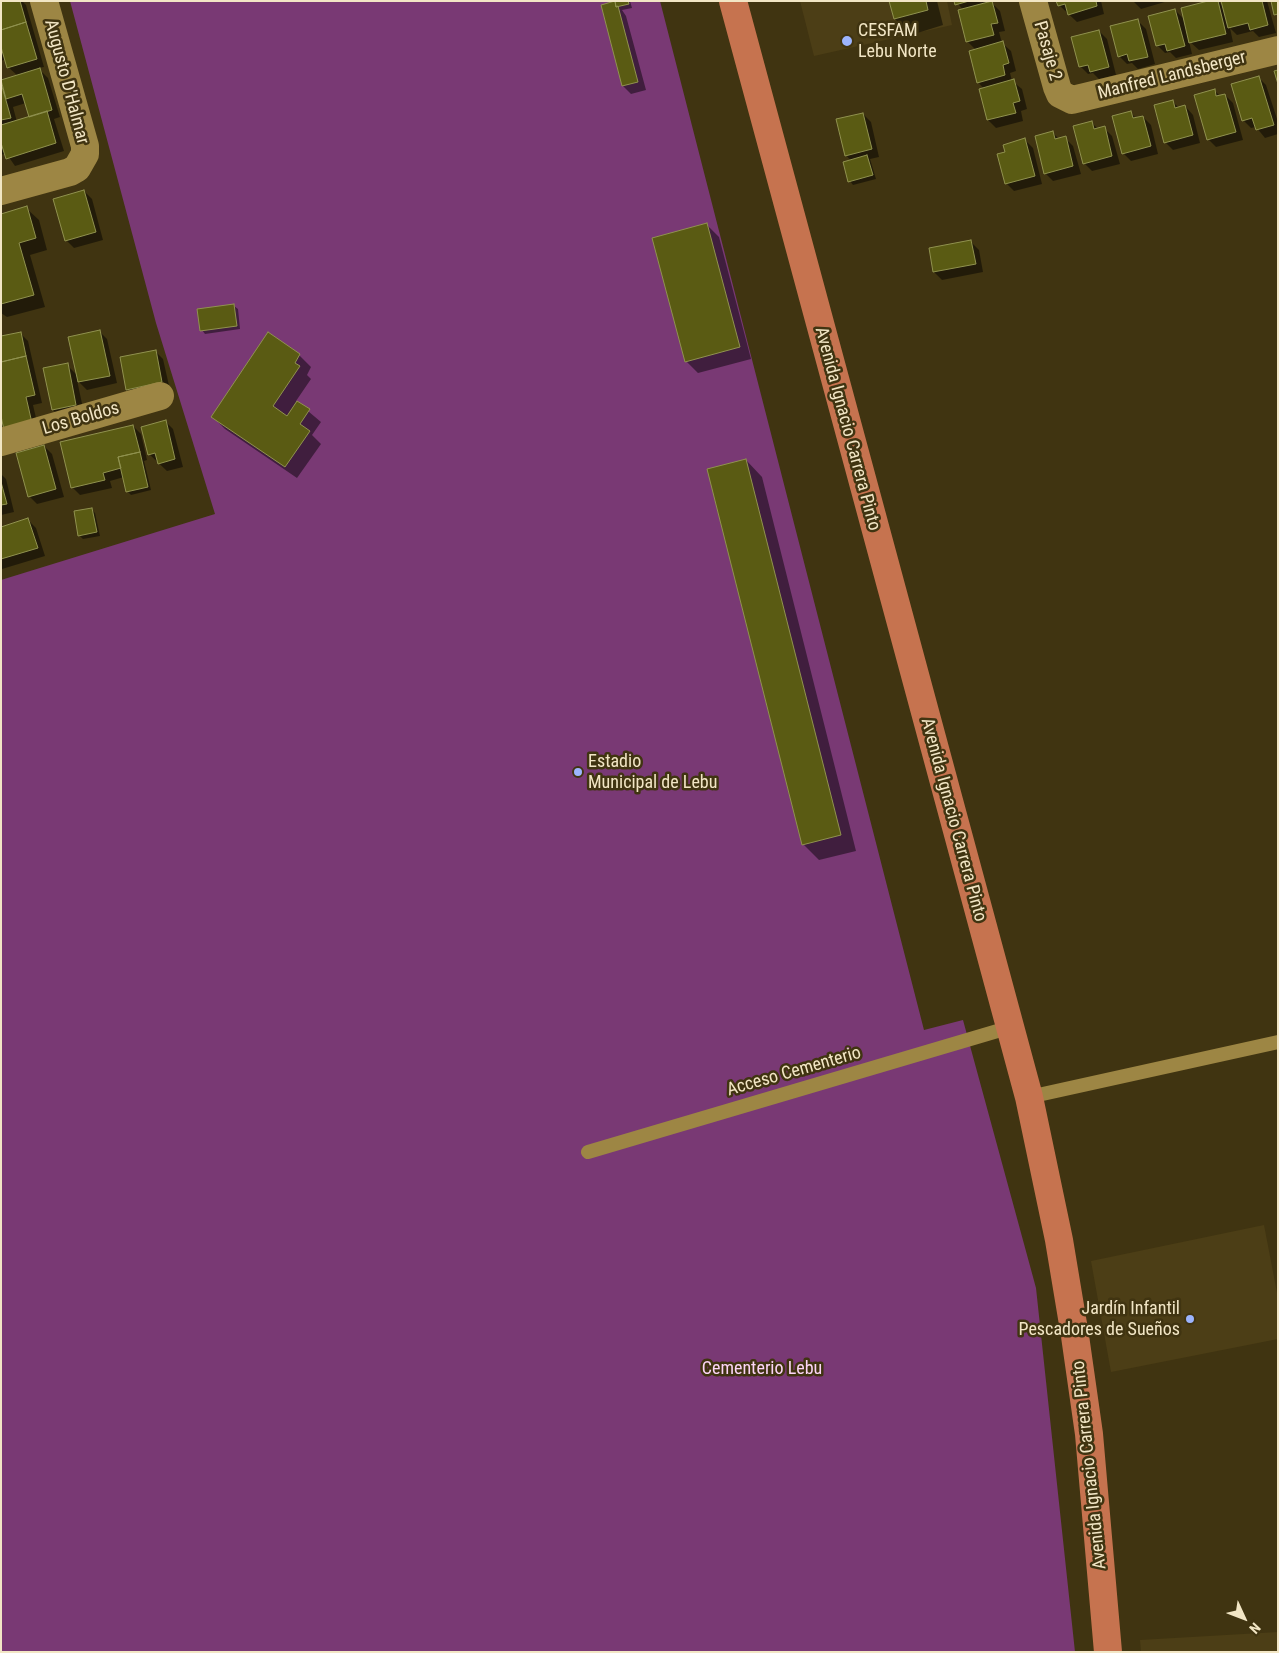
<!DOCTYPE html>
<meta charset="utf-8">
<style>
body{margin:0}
#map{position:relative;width:1279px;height:1653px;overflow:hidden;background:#403411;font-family:"Roboto Condensed",sans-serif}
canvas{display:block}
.frame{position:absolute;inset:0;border:2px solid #f2e6c5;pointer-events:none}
.north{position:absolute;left:1219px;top:1593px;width:50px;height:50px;-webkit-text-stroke:4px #403411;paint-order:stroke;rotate:133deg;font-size:14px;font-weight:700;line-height:20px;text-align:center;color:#f2e6c5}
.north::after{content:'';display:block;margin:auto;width:18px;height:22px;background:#f2e6c5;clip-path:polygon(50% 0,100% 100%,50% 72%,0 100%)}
</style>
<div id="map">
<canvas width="1279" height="1653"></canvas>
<div class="frame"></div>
<div class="north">N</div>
</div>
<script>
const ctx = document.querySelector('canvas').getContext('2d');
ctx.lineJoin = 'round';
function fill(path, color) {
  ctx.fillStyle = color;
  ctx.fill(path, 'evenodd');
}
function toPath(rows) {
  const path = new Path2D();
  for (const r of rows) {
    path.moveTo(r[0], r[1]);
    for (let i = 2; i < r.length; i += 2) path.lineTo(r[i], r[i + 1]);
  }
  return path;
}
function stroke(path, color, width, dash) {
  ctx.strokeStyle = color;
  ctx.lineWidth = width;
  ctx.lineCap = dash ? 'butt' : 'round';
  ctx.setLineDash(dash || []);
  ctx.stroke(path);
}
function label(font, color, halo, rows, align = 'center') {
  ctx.font = font + ' "Roboto Condensed",sans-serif';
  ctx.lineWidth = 5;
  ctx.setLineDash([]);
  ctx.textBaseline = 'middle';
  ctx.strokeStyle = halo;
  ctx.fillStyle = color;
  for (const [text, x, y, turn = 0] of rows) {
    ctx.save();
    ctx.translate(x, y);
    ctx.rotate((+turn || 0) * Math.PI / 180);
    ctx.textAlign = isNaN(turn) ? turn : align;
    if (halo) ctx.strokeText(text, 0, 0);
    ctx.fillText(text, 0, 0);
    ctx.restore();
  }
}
const built = toPath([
 [800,1,947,1,952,25,814,56],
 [1264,1225,1278,1298,1278,1339,1111,1372,1091,1261],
 [1278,1632,1278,1652,1141,1652,1140,1640]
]);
const green = toPath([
 [70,1,660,1,924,1030,963,1020,1036,1288,1075,1652,1,1652,1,580,215,514,156,323]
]);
const shadow = toPath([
 [22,1,26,5,44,67,38,68,48,78,60,117,54,119,64,151,15,166,6,153,1,155,1,81,18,76,8,67,6,59,1,61,1,2],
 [26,103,30,118,17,122,13,107],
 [616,1,630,1,632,8,622,10,626,16,646,90,631,94,623,86],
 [890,1,937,1,943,25,911,35,895,19],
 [956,1,990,1,1000,11,1005,31,999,32,1002,43,1011,51,1016,71,1010,73,1012,81,1022,89,1027,109,1021,111,1023,121,996,128,988,120,981,90,984,89,978,82,976,50,967,41,963,10],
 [1058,1,1101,1,1104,14,1077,22,1059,5],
 [1133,1,1168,1,1141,9],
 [1218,1,1224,7,1222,1,1267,1,1276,33,1259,37,1253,31,1237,35,1230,28,1233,42,1199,50,1189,41,1192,54,1176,58,1170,52,1165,53,1157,45,1175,10,1185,20],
 [1138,21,1146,29,1155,64,1138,69,1132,63,1127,64,1119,56],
 [1099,31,1107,39,1116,75,1099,79,1093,73,1088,74,1080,66],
 [1258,77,1266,85,1278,122,1278,134,1265,138,1256,127,1251,128,1243,120],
 [1214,90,1220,96,1225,95,1233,103,1243,140,1216,147,1208,139],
 [1172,101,1179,108,1185,106,1193,115,1200,143,1173,150,1165,142],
 [1130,112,1137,119,1143,117,1151,125,1158,154,1131,161,1123,153],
 [863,114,871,122,879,157,870,159,876,179,853,185,850,181,851,161,846,155],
 [1092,123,1098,129,1104,128,1112,136,1120,164,1092,171,1084,163],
 [1053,133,1059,139,1065,138,1073,146,1081,174,1053,181,1045,173],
 [1025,140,1033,148,1042,184,1014,191,1006,183,1006,153],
 [84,191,92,199,103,240,74,248,66,240],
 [26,208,39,220,47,250,30,255,45,307,7,317,1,313,1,215],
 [707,225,719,237,751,359,698,373,686,361],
 [971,242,979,250,983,272,942,280,934,272,930,249],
 [234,306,238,309,240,329,205,334,202,330],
 [99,331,107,339,117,383,87,390,77,380,84,413,61,418,53,410,67,365,77,375],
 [20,333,28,341,42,403,33,405,39,431,13,437],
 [155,351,163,359,170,390,136,397,128,389],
 [299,355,311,367,307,375,311,379,296,401,321,422,312,435,321,444,297,478,225,429,213,417],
 [165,421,173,429,183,467,167,471,149,454],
 [133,426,141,434,147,460,144,461,151,490,131,495,127,491,124,477,110,481,112,488,80,495,72,487],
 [44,446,52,454,64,497,37,504,29,496],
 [746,460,762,477,856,851,819,860,803,844],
 [1,474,6,479,14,512,1,515],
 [91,509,95,513,100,536,83,539,80,536],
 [28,520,36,528,45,556,2,569,1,528]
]);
const building = toPath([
 [1,1,20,1,26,22,1,30,1,1],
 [615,1,616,7,618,6,638,82,622,86,601,5,615,1],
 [615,1,628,1,629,4,616,7,615,1],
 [889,1,926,1,928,10,894,19,889,1],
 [954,1,969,1,955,5,954,1],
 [992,1,998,23,991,24,994,35,966,42,958,10,992,1],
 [1056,1,1096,1,1097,6,1068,15,1065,4,1058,6,1056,1],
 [1208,1,1218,1,1226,34,1189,43,1181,8,1208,1],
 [1221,1,1262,1,1268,25,1250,30,1248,23,1228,28,1221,1],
 [1271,1,1278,1,1278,14,1274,15,1271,1],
 [1175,9,1185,46,1167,51,1165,44,1156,46,1148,16,1175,9],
 [1138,19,1148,57,1129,61,1127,54,1118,57,1110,26,1138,19],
 [26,22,37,59,7,68,1,47,1,30,26,22],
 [1099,30,1109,67,1090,72,1088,65,1079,67,1071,37,1099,30],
 [1003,41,1009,63,1003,65,1005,75,977,83,969,51,1003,41],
 [40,68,52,110,29,117,22,94,6,99,1,80,40,68],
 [1278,70,1278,84,1274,71,1278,70],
 [1259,76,1274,125,1256,130,1252,118,1242,121,1231,84,1259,76],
 [1014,79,1020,101,1013,103,1016,113,987,120,979,89,1014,79],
 [1,83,11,118,1,120,1,83],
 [1215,89,1216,96,1225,94,1236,132,1207,140,1194,95,1215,89],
 [1173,100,1175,108,1185,105,1193,135,1164,143,1154,105,1173,100],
 [47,111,56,143,6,159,1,143,1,125,47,111],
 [1131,111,1133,118,1143,116,1151,146,1122,154,1112,116,1131,111],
 [863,113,872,149,845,156,836,119,863,113],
 [1092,121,1094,129,1105,126,1112,156,1083,164,1073,126,1092,121],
 [1053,131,1055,139,1066,136,1073,166,1044,174,1035,136,1053,131],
 [1025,138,1035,176,1005,184,997,154,1005,152,1003,145,1025,138],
 [867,155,873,175,848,182,843,162,867,155],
 [84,190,96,232,65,241,53,199,84,190],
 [27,206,36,238,19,243,34,295,1,304,1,214,27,206],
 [707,223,740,347,685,362,652,238,707,223],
 [971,240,976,264,933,272,929,248,971,240],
 [234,304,237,326,200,331,197,309,234,304],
 [100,330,110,376,78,382,68,337,100,330],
 [21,332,26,356,1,362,1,336,21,332],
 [268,332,300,354,295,363,300,366,273,406,287,416,297,401,310,409,300,424,310,431,285,467,211,417,268,332],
 [156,350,162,382,126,390,120,357,156,350],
 [26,356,35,395,26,397,32,423,4,430,1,416,1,362,26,356],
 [68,363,76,405,52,410,43,368,68,363],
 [166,420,175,459,158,464,155,453,148,455,141,427,166,420],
 [133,425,140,452,118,457,121,468,103,473,105,480,71,488,60,442,133,425],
 [44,445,56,489,28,497,16,453,44,445],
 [140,452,148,487,126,492,118,457,140,452],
 [746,459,841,835,802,845,707,469,746,459],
 [1,482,7,504,1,505,1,482],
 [92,508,97,532,78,536,74,511,92,508],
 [28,518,38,548,1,559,1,527,28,518]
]);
const lane = toPath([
 [1029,1097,1278,1042],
 [588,1152,1011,1027]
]);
const street = toPath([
 [1033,1,1057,87,1060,94,1072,100,1278,50],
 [1,191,70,172,77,168,85,154,85,146,44,1],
 [1,442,160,396]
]);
const primary = toPath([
 [733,1,1029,1097,1059,1240,1075,1336,1089,1434,1108,1652]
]);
const markers = [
 [847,41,6,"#9cb4fd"],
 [578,772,5,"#9cb4fd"],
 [1190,1319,5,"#9cb4fd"]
];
const poiNames = [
 ["CESFAM",858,31],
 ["Lebu Norte",858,52],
 ["Estadio",588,762],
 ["Municipal de Lebu",588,783],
 ["Jardín Infantil",1180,1309,"right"],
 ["Pescadores de Sueños",1180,1330,"right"]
];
const streetNames = [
 ["Pasaje 2",1047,51,74],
 ["Manfred Landsberger",1172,76,-14],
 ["Augusto D'Halmar",66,82,75],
 ["Los Boldos",81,419,-16],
 ["Avenida Ignacio Carrera Pinto",847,429,75],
 ["Avenida Ignacio Carrera Pinto",953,820,75],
 ["Acceso Cementerio",794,1072,-16],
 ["Avenida Ignacio Carrera Pinto",1090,1465,-96]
];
const parkNames = [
 ["Cementerio Lebu",762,1369]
];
fill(built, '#4c3e16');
fill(green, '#793974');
fill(shadow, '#0007');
fill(building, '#5a5b13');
stroke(building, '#90924f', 1);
stroke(lane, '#9d8644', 14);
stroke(street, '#9d8644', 28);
stroke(primary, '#c6734f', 28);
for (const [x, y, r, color] of markers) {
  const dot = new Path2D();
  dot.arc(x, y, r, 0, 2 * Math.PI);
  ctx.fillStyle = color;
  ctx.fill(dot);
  stroke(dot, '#403411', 2);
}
label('18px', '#f2e6c5', '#403411', poiNames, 'left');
label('18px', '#f2e6c5', '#403411', streetNames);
label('18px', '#fcd5f7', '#403411', parkNames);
</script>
